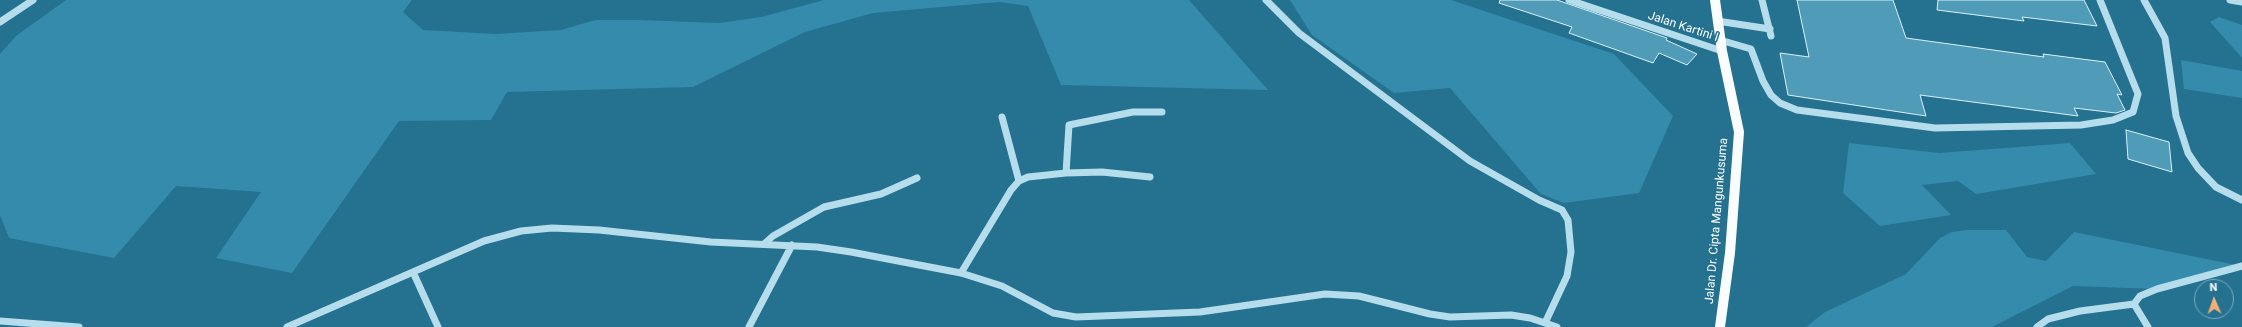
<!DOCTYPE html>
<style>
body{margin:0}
#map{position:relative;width:2242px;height:327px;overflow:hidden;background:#247190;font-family:Roboto,sans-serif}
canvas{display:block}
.north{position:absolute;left:2194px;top:279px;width:40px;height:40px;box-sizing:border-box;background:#247190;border:1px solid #7caabc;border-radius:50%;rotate:358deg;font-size:11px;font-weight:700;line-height:16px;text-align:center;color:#fff}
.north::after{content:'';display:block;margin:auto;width:14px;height:18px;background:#f6af79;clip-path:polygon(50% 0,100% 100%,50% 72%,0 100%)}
</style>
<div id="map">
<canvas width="2242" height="327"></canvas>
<div class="north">N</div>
</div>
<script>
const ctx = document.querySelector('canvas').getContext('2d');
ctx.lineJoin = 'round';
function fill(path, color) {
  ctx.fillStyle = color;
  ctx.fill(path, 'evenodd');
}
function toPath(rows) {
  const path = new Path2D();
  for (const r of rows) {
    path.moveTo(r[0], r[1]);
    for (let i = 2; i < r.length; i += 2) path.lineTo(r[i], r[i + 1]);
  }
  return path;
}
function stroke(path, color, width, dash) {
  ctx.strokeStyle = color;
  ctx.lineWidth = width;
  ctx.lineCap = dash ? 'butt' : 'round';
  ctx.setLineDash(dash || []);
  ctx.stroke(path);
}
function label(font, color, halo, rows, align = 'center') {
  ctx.font = font + ' Roboto,sans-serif';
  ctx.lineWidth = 3;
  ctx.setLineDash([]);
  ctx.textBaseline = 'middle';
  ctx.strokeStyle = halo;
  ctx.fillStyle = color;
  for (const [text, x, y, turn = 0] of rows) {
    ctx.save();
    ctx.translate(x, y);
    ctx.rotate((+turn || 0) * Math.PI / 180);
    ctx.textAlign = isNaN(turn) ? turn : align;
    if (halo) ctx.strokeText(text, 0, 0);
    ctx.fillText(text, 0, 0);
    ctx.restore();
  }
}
const green = toPath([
 [66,0,412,0,403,12,423,30,496,34,561,30,595,20,638,20,719,23,761,17,824,0,1189,0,1268,90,1061,85,1028,6,999,2,873,13,805,32,693,87,507,92,491,120,399,121,292,273,216,258,261,192,176,186,114,258,9,238,0,215,0,54,16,36],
 [1290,0,1451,0,1614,54,1673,116,1639,193,1564,203,1541,194,1450,88,1394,93,1312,35],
 [2219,17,2242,25,2242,58,2210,22],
 [2181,60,2242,71,2242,98,2184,89],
 [1849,143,1939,153,2070,143,2096,174,1976,194,1958,181,1922,185,1951,215,1880,226,1843,193],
 [1967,230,2006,230,2027,257,2046,261,2074,232,2241,266,2157,289,2073,286,1992,327,1806,327,1825,312,1906,274,1940,238,1952,232]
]);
const building = toPath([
 [1500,0,1557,0,1667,38,1666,40,1697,54,1687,65,1659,53,1653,63,1569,33,1572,27,1499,3,1500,0],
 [1797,0,1893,0,1906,38,2044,57,2043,54,2105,62,2122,95,2117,94,2125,110,2116,113,2074,108,2078,116,1920,95,1926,116,1788,95,1780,53,1809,57,1797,0],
 [1938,0,2084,0,2097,26,2022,17,2024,21,1937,10,1938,0],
 [2126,130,2169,142,2172,172,2128,159,2126,130]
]);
const minor = toPath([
 [1266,0,1299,33,1470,161,1539,200,1562,210,1568,220,1571,252,1567,276,1545,323],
 [1569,0,1722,51],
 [1762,0,1771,36],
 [2144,0,2165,38,2176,116,2188,153,2198,168,2216,187,2242,200],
 [2230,0,2242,2],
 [1717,21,1770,29],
 [0,22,33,0],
 [1720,40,1751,49,1763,81,1771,95,1780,103,1797,110,1935,128,2081,125,2113,120,2133,112,2138,94,2100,0],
 [1002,117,1019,181],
 [1066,173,1069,125,1133,112,1162,112],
 [764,244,773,236,824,207,881,194,917,178],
 [413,272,438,327],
 [961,273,1011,190,1019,181,1028,177,1066,173,1102,172,1150,177],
 [0,321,79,327],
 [287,327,484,241,521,231,552,228,599,230,711,242,817,247,851,252,961,273,1002,286,1053,313,1076,317,1200,312,1325,294,1359,296,1430,314,1450,317,1511,315,1530,318,1557,327],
 [749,327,792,245],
 [2037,327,2048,319,2080,311,2134,304],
 [2148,327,2134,304,2140,296,2157,289,2242,266]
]);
const major = toPath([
 [1715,0,1722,51,1739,132,1730,253,1720,327]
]);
const streetNames = [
 ["Jalan Kartini I",1683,27,18],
 ["Jalan Dr. Cipta Mangunkusuma",1717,221,-85]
];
fill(green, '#358bab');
fill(building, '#509cb8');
stroke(building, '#daf1f9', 1);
stroke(minor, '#b5ddec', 7);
stroke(major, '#fafdff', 10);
label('12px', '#fff', '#247190', streetNames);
</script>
